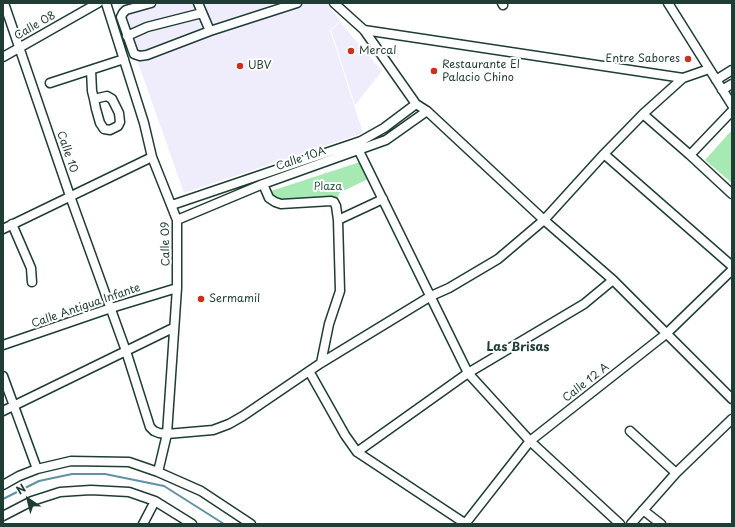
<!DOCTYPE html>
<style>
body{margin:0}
#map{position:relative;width:735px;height:527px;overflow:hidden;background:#fff;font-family:"Playpen Sans",sans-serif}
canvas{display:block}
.frame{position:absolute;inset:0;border:4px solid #1f3d34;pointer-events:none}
.north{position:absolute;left:8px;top:479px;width:40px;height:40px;-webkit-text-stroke:3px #fff;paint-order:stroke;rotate:325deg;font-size:11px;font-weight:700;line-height:16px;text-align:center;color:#1f3d34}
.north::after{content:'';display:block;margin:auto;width:14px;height:18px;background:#1f3d34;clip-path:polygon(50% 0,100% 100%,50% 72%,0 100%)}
</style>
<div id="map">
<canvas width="735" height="527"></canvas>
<div class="frame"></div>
<div class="north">N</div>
</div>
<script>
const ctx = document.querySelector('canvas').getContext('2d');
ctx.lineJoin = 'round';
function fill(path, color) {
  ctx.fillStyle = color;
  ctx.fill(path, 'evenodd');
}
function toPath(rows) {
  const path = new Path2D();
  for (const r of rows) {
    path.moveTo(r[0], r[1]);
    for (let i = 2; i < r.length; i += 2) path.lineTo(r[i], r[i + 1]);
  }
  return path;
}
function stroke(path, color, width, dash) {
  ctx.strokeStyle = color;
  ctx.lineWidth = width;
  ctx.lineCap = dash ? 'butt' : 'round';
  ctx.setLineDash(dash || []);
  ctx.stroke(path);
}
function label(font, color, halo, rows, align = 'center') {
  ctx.font = font + ' "Playpen Sans",sans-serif';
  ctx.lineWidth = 4;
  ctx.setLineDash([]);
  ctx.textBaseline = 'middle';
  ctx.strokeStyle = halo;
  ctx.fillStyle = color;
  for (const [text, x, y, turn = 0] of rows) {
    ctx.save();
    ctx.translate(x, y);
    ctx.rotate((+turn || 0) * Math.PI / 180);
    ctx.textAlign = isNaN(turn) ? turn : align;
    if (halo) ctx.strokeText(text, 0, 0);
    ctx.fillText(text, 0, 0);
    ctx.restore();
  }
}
const built = toPath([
 [117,3,327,3,340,21,330,30,363,133,184,193],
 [340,22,382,71,355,105,331,30]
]);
const green = toPath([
 [732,130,732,183,705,160],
 [360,162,368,179,339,193,338,199,282,202,276,200,268,192]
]);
const stream = toPath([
 [3,499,39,481,72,474,105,474,164,486,224,524]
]);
const minor = toPath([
 [4,3,70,196,126,351,150,427,154,431,159,433,167,434,213,430,229,424,243,416,321,363,431,296,449,288,498,259,544,220,604,154,643,114,683,78,709,69],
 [106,3,144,123,152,157,177,220,177,288,167,434,158,472],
 [151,3,126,10,123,13,121,17,134,54,140,56,147,55,210,31,297,3],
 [198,3,210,31],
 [334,3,364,30,416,104,427,111,544,220,613,280,732,399],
 [502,3,503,5],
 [668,3,732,105],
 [364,30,683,78],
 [127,36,147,27,202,13],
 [3,57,98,3],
 [91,70,92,91,94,99,96,109,100,123,104,129,110,130,118,126,120,122,119,113,112,99,107,96,94,99],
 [716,80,732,70],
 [50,83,124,59],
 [722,90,732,84],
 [643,114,690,155,732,194],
 [359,151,468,373,530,441,620,524],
 [604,154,732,266],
 [690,155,732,111],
 [263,184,269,198,275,202,281,204,331,201,334,202,336,206,338,220,340,291,329,324,321,363],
 [172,205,361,141,384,128,416,104],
 [177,220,263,184,386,140,427,111],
 [338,220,383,199],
 [12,224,31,268,32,282],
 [3,229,152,157],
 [3,345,111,308,177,288],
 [309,371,345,435,357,452,466,524],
 [3,376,37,469],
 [3,411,173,328],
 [630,431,676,473],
 [357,452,468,373,584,304,613,280],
 [3,485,19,476,37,469,71,461,129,462,158,472,201,491,251,524],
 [643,510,661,524],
 [3,516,32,501,60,492,91,490,129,492,155,501,192,524],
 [143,524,155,501],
 [465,524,530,441,666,334,732,270],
 [631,524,676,473,732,419]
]);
const markers = [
 [351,51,4,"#c8321e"],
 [688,59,4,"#c8321e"],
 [240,66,4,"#c8321e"],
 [434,71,4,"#c8321e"],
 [201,299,4,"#c8321e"]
];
const streetNames = [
 ["Calle 08",35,26,-30],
 ["Calle 10",67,152,71],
 ["Calle 10A",301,159,-19],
 ["Calle 09",166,244,-91],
 ["Calle Antigua Infante",86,306,-19],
 ["Calle 12 A",586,383,-38]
];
const poiNames = [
 ["Mercal",359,51],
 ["Entre Sabores",680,59,"right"],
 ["Restaurante El",442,65],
 ["Palacio Chino",442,78],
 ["UBV",248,66],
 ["Sermamil",209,299]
];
const parkNames = [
 ["Plaza",328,187]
];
const neighbourhoodNames = [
 ["Las Brisas",518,348]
];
fill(built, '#efedfc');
fill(green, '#a7e9b3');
stroke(stream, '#5f92a2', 2);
stroke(minor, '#1f3d34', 11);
stroke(minor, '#fff', 8);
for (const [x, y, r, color] of markers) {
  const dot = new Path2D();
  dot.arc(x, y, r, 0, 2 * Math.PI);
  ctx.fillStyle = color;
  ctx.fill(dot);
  stroke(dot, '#fff', 1.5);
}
label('11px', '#1f3d34', '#fff', streetNames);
label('11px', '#1f3d34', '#fff', poiNames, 'left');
label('11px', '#3a5f4d', '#fff', parkNames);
label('bold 12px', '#1f3d34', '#fff', neighbourhoodNames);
</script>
